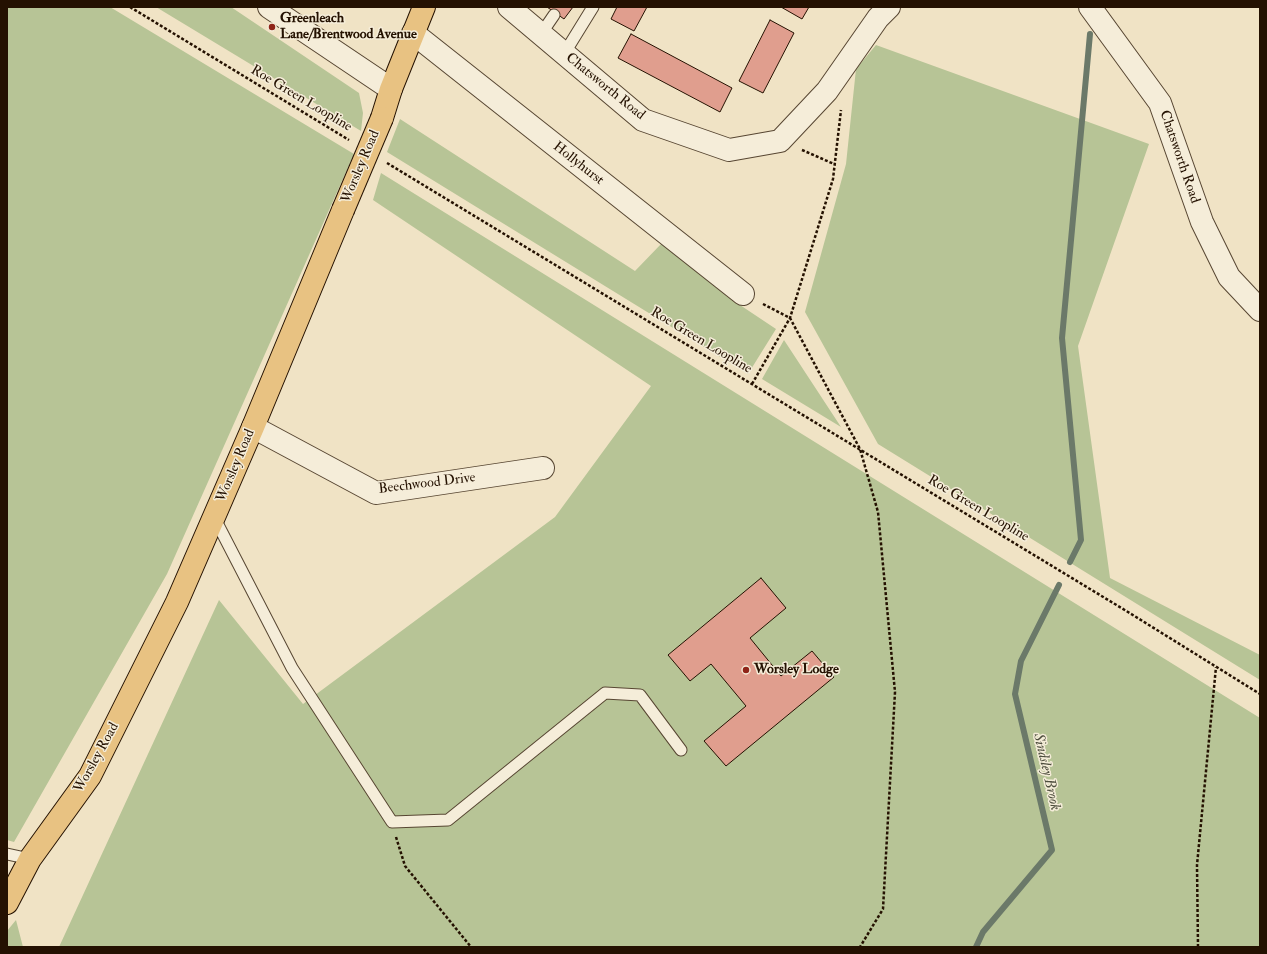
<!DOCTYPE html>
<style>
body{margin:0}
#map{position:relative;width:1267px;height:954px;overflow:hidden;background:#f0e3c5;font-family:"IM FELL Double Pica",serif}
canvas{display:block}
.frame{position:absolute;inset:0;border:8px solid #241101;pointer-events:none}
</style>
<div id="map">
<canvas width="1267" height="954"></canvas>
<div class="frame"></div>
</div>
<script>
const ctx = document.querySelector('canvas').getContext('2d');
ctx.lineJoin = 'round';
function fill(path, color) {
  ctx.fillStyle = color;
  ctx.fill(path, 'evenodd');
}
function toPath(rows) {
  const path = new Path2D();
  for (const r of rows) {
    path.moveTo(r[0], r[1]);
    for (let i = 2; i < r.length; i += 2) path.lineTo(r[i], r[i + 1]);
  }
  return path;
}
function stroke(path, color, width, dash) {
  ctx.strokeStyle = color;
  ctx.lineWidth = width;
  ctx.lineCap = dash ? 'butt' : 'round';
  ctx.setLineDash(dash || []);
  ctx.stroke(path);
}
function label(font, color, halo, rows, align = 'center') {
  ctx.font = font + ' "IM FELL Double Pica",serif';
  ctx.lineWidth = 3;
  ctx.setLineDash([]);
  ctx.textBaseline = 'middle';
  ctx.strokeStyle = halo;
  ctx.fillStyle = color;
  for (const [text, x, y, turn = 0] of rows) {
    ctx.save();
    ctx.translate(x, y);
    ctx.rotate((+turn || 0) * Math.PI / 180);
    ctx.textAlign = isNaN(turn) ? turn : align;
    if (halo) ctx.strokeText(text, 0, 0);
    ctx.fillText(text, 0, 0);
    ctx.restore();
  }
}
const green = toPath([
 [7,7,110,7,354,154,167,574,14,842,7,840],
 [156,7,231,7,359,93,363,113,361,131],
 [876,45,1149,144,1078,346,1110,578,1260,655,1260,680,878,444,805,312,846,164,856,69],
 [400,119,635,271,662,243,734,301,776,329,748,374,387,152],
 [381,173,1260,718,1260,947,59,947,219,600,303,704,555,517,651,386,373,200],
 [784,340,841,427,762,379],
 [16,920,23,947,7,947,7,931]
]);
const stream = toPath([
 [1070,562,1081,540,1062,338,1090,34],
 [976,947,983,932,1052,850,1015,694,1021,661,1059,585]
]);
const building = toPath([
 [547,7,573,7,564,19,547,7],
 [617,7,647,7,634,31,611,19,617,7],
 [781,7,809,7,802,19,781,7],
 [770,20,794,33,763,93,739,81,770,20],
 [631,34,732,88,720,112,618,58,631,34],
 [761,578,786,608,750,638,781,676,812,651,834,677,726,766,704,741,746,706,711,664,690,681,668,655,761,578]
]);
const path = toPath([
 [130,7,349,140],
 [802,150,834,164],
 [387,163,1128,612,1260,694],
 [763,304,790,318,860,449,878,512,895,692,883,909,860,947],
 [752,384,790,318,833,179,841,110],
 [396,837,405,866,471,947],
 [1198,947,1197,865,1216,667]
]);
const service = toPath([
 [541,34,554,15],
 [564,54,593,7],
 [214,517,292,668,392,822,448,820,605,693,640,695,681,750],
 [7,854,30,859]
]);
const minor = toPath([
 [509,7,643,120,729,150,780,141,827,91,878,18,889,7],
 [1090,7,1160,103,1202,222,1229,277,1260,310],
 [413,33,743,294],
 [253,427,376,493,543,468]
]);
const tertiary = toPath([
 [269,7,391,89]
]);
const primary = toPath([
 [382,118,391,89,424,7],
 [7,903,30,859,90,776,177,602,253,427,343,210]
]);
const primaryBridge = toPath([
 [343,210,382,118]
]);
const markers = [
 [272,27,4,"#8f2418"],
 [746,670,4,"#8f2418"]
];
const poiNames = [
 ["Greenleach",280,19],
 ["Lane/Brentwood Avenue",280,35],
 ["Worsley Lodge",754,670]
];
const streetNames = [
 ["Chatsworth Road",605,87,39],
 ["Roe Green Loopline",301,99,31],
 ["Chatsworth Road",1179,157,71],
 ["Hollyhurst",578,164,38],
 ["Worsley Road",361,167,-67],
 ["Roe Green Loopline",701,341,31],
 ["Worsley Road",236,466,-67],
 ["Beechwood Drive",427,484,-7],
 ["Roe Green Loopline",978,509,31],
 ["Worsley Road",97,758,-61]
];
const waterNames = [
 ["Sindsley Brook",1046,772,77]
];
fill(green, '#b7c496');
stroke(stream, '#6b7969', 6);
fill(building, '#e09e8e');
stroke(building, '#241101', 1);
stroke(service, '#574632', 13);
stroke(minor, '#574632', 24);
stroke(tertiary, '#574632', 24);
stroke(primary, '#241101', 24);
stroke(path, '#241101', 2.5, [3, 2]);
stroke(service, '#f5edd9', 11);
stroke(minor, '#f5edd9', 22);
stroke(tertiary, '#f5edd9', 22);
stroke(primary, '#e8c282', 22);
stroke(primaryBridge, '#241101', 24, []);
stroke(primaryBridge, '#e8c282', 22);
for (const [x, y, r, color] of markers) {
  const dot = new Path2D();
  dot.arc(x, y, r, 0, 2 * Math.PI);
  ctx.fillStyle = color;
  ctx.fill(dot);
  stroke(dot, '#f5edd9', 1.5);
}
label('bold 14px', '#241101', '#f5edd9', poiNames, 'left');
label('14px', '#241101', '#f5edd9', streetNames);
label('italic 15px', '#4e4e3e', '#f5edd9', waterNames);
</script>
